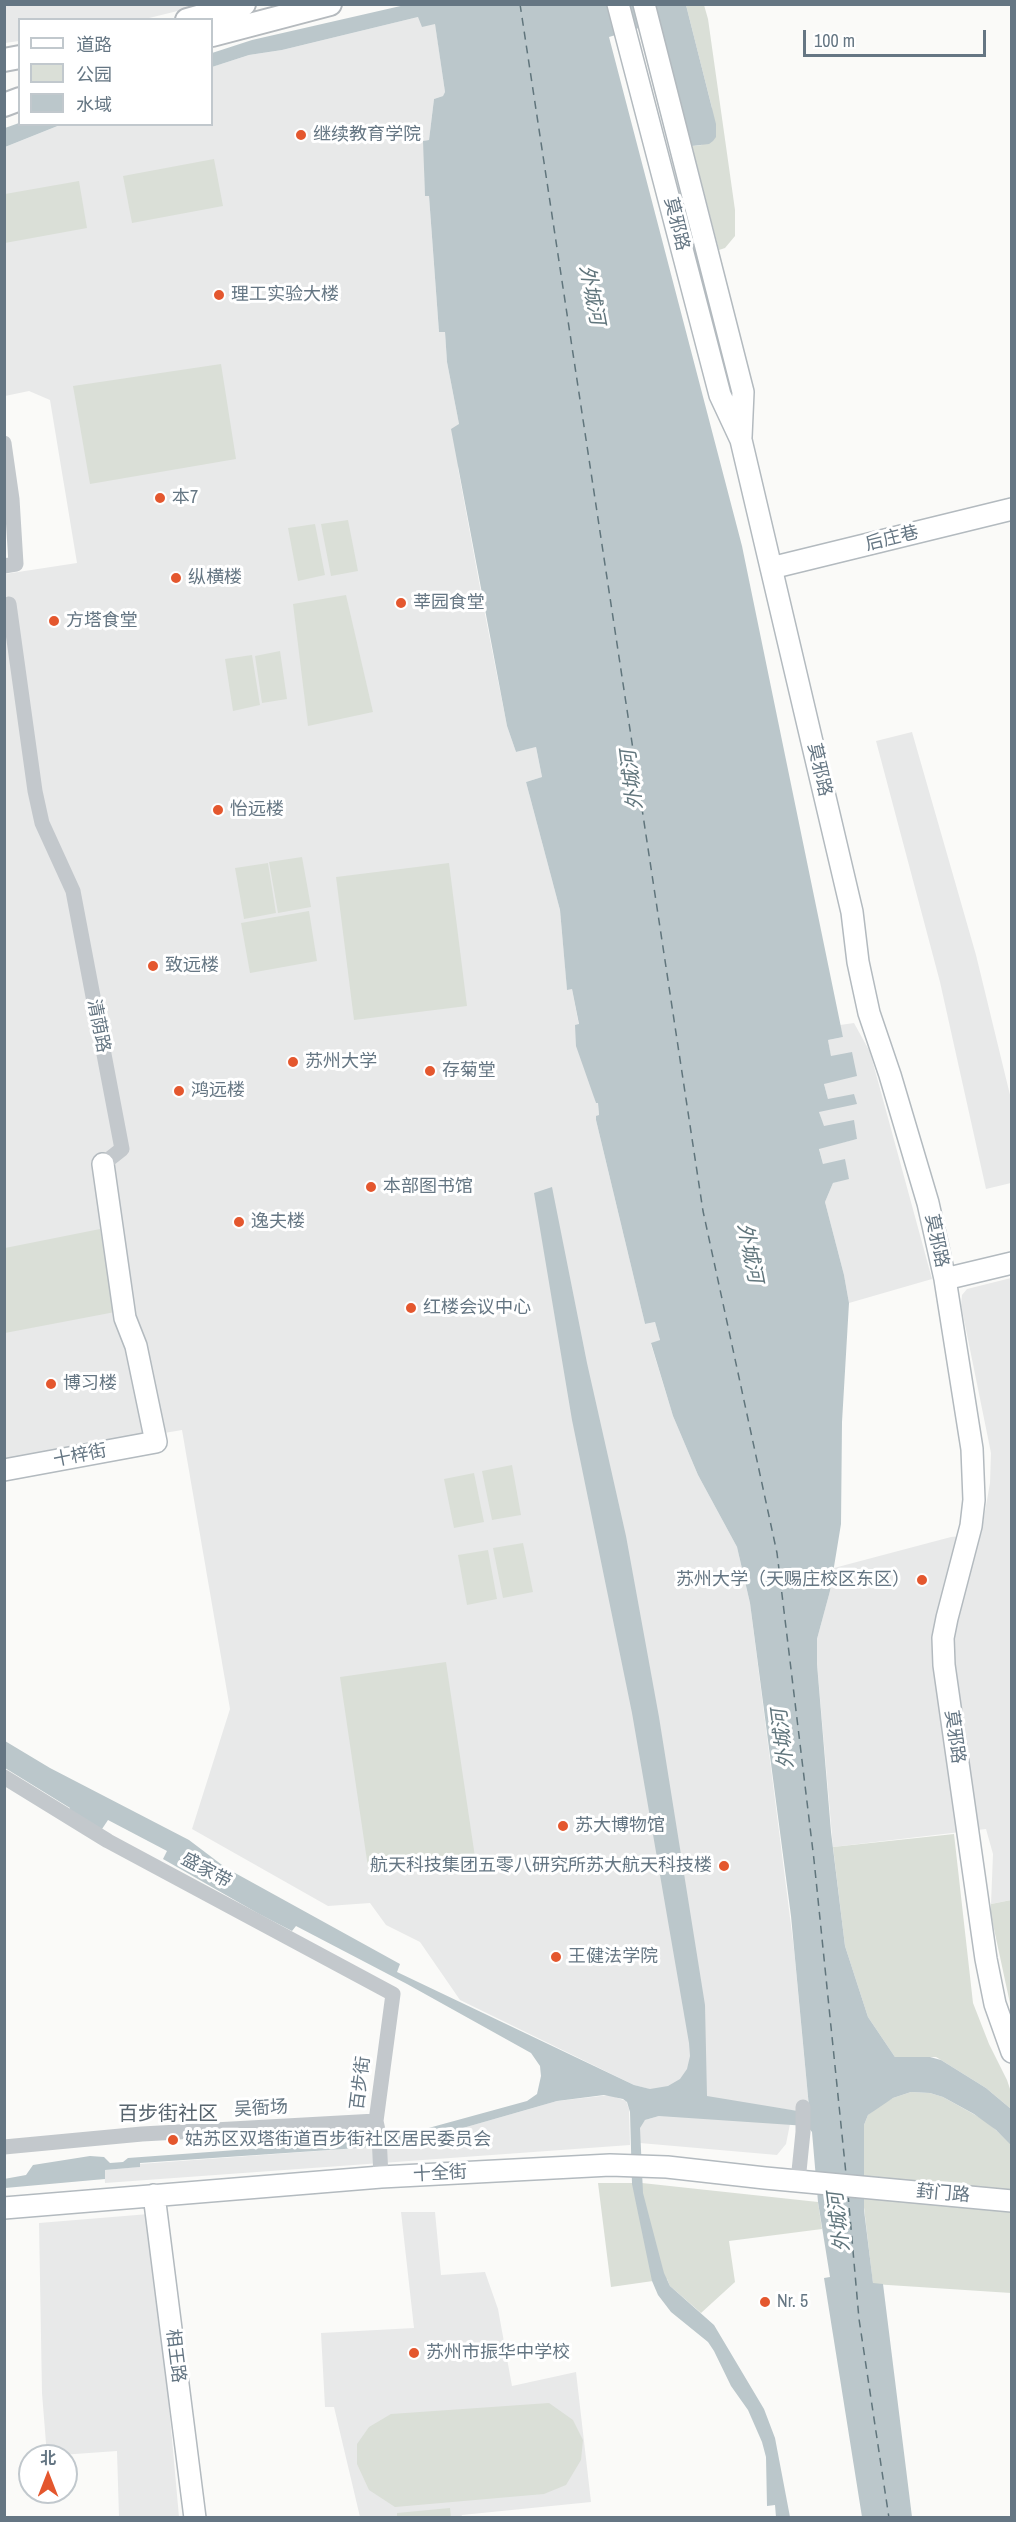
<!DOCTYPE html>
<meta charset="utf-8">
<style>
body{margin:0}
#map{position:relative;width:1016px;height:2522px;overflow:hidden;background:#fafaf8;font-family:"Archivo Narrow","Noto Sans SC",sans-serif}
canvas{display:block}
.frame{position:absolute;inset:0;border:6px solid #657683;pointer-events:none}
.legend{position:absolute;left:18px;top:18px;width:195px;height:108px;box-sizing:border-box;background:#fff;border:2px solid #c1c8cd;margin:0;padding:8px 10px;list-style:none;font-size:18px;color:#657683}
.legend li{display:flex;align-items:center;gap:12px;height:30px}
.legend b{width:30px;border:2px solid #c1c8cd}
.north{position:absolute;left:18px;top:2444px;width:60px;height:60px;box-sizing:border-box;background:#fff;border:2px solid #c1c8cd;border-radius:50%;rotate:0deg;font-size:16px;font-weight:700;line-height:24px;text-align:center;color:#657683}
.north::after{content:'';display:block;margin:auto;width:21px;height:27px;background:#e4572e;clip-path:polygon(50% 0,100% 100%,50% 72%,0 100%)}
.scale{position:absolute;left:803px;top:30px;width:183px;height:27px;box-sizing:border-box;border:3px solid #657683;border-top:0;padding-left:8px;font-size:18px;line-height:21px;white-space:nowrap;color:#657683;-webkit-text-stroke:4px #fff;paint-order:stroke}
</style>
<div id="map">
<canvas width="1016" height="2522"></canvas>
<div class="frame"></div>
<ul class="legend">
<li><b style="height:8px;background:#fff"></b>道路</li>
<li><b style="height:16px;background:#dadfd7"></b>公园</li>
<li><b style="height:16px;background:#bbc7cb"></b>水域</li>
</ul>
<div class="north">北</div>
<div class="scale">100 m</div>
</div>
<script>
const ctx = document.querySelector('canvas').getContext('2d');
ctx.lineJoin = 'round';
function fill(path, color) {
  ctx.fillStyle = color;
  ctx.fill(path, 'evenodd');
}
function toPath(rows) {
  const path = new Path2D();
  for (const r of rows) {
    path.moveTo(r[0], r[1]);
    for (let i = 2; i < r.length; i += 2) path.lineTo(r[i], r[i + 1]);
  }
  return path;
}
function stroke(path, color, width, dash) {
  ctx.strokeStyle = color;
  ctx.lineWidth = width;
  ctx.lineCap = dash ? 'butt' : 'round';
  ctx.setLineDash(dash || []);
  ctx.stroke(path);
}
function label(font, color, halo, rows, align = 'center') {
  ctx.font = font + ' "Archivo Narrow","Noto Sans SC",sans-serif';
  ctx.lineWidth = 6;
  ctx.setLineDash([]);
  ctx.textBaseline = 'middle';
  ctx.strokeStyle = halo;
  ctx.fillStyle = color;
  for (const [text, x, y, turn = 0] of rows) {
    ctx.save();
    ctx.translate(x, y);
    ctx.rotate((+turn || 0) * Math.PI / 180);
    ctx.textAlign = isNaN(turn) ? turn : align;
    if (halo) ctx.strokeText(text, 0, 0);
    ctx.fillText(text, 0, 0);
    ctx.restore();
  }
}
const built = toPath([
 [5,5,202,5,145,19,20,20,19,41,5,43],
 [418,17,435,23,445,92,443,96,434,99,429,140,424,141,425,196,429,196,439,332,445,332,447,362,459,424,458,468,484,609,507,726,516,752,536,747,542,777,526,782,560,910,567,989,572,989,589,1077,596,1103,598,1103,599,1116,596,1120,645,1324,655,1322,660,1340,651,1344,673,1416,698,1475,737,1547,750,1603,794,1949,809,2107,804,2112,656,2091,634,2085,460,2000,420,1942,386,1925,370,1903,328,1906,192,1829,230,1709,182,1430,5,1460,5,574,77,563,50,400,29,391,5,396,5,147,60,125,212,124,212,67,249,55,282,50],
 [912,732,976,955,1011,1099,1011,1183,986,1189,940,982,876,741],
 [854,1023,870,1052,932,1279,849,1303,844,1275,825,1202,833,1183,849,1178,823,1164,819,1148,857,1139,823,1126,819,1112,828,1099,824,1084,831,1057,828,1040,843,1037,840,1025],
 [1011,1278,1011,1900,991,1904,993,1854,986,1829,833,1847,817,1664,817,1639,830,1591,834,1568,951,1537,981,1534,990,1483,991,1453,961,1305,962,1295,967,1289],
 [610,2095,626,2101,629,2109,630,2145,105,2183,104,2170,139,2167,139,2164,373,2147,456,2130,557,2101],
 [659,2116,686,2116,790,2124,786,2144,777,2155,640,2143,640,2124,645,2120],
 [401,2212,435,2212,441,2275,485,2272,498,2309,512,2386,576,2372,591,2502,462,2515,461,2517,360,2517,334,2407,325,2407,321,2333,414,2328],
 [149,2214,167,2384,179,2517,119,2517,117,2451,47,2456,42,2393,39,2223]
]);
const green = toPath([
 [686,5,704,5,708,19,735,210,735,236,725,248,719,250,692,146,702,145,712,108],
 [214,159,223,206,132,223,123,176],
 [79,181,87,228,5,243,5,194],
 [221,364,236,459,90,484,73,386],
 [348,520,358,571,331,576,321,524],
 [315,524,325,575,298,581,288,528],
 [346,595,373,712,308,726,293,604],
 [280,651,287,699,262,703,255,656],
 [252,655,260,705,233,711,225,659],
 [302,857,311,907,278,913,269,862],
 [268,863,276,913,244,919,235,868],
 [449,863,467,1006,354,1020,336,877],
 [309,911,317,961,250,973,241,923],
 [100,1229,115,1312,5,1333,5,1248],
 [512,1465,521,1515,492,1520,482,1471],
 [474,1473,484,1522,454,1528,444,1479],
 [523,1543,533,1592,503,1598,493,1548],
 [488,1550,497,1599,467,1605,458,1555],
 [446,1662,475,1857,369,1874,340,1677],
 [954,1834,973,2003,989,2044,1007,2080,1011,2092,1011,2109,986,2088,941,2060,936,2057,895,2057,868,2017,845,1946,833,1847],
 [1011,1900,1011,2008,991,1915,991,1904],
 [911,2092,930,2093,943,2097,986,2121,1012,2145,1011,2293,873,2284,863,2199,864,2125,868,2115,880,2105,893,2098],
 [598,2183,642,2183,818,2202,822,2229,729,2241,735,2282,701,2313,670,2286,667,2279,611,2287],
 [549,2403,573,2420,583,2440,581,2460,566,2485,544,2494,395,2507,369,2490,357,2464,357,2444,369,2427,391,2414],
 [450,2508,451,2517,397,2517,397,2513]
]);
const water = toPath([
 [405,5,686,5,716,124,716,137,713,141,709,144,692,146,659,22,609,37,742,546,843,1037,828,1040,831,1056,852,1052,857,1076,824,1084,828,1099,854,1094,857,1104,819,1112,824,1126,854,1120,857,1139,819,1149,823,1164,845,1159,849,1179,833,1183,825,1202,844,1275,849,1303,842,1422,841,1524,830,1591,817,1639,817,1664,831,1832,845,1946,868,2017,895,2057,930,2057,941,2060,986,2088,1011,2109,1011,2145,996,2130,974,2114,943,2097,930,2093,911,2092,893,2098,868,2115,864,2125,864,2210,873,2283,883,2284,912,2517,862,2517,824,2278,830,2277,818,2202,812,2132,807,2126,659,2116,645,2120,640,2128,643,2193,664,2273,670,2286,714,2325,764,2409,775,2438,790,2517,776,2517,775,2505,767,2506,766,2457,762,2442,748,2410,731,2386,714,2351,708,2342,671,2312,658,2295,652,2281,632,2184,630,2112,627,2102,623,2099,604,2095,557,2101,456,2130,373,2147,140,2163,140,2167,105,2170,105,2179,5,2188,4,2179,26,2175,33,2165,90,2156,104,2157,110,2163,123,2162,128,2158,345,2142,403,2135,527,2101,537,2094,541,2076,540,2066,531,2053,407,1984,296,1926,292,1931,259,1914,163,1859,167,1851,108,1820,100,1832,67,1814,70,1808,5,1768,5,1741,50,1768,189,1840,226,1868,400,1964,397,1972,634,2085,650,2089,668,2086,680,2079,687,2069,690,2056,689,2043,632,1713,572,1420,534,1193,552,1187,587,1363,626,1536,659,1717,705,2005,707,2096,804,2112,809,2107,791,1916,750,1603,737,1547,698,1475,673,1416,651,1343,660,1340,655,1322,645,1324,596,1120,596,1116,599,1115,598,1103,596,1103,576,1046,575,1025,579,1024,572,989,567,990,560,910,526,782,542,777,536,747,516,752,507,726,451,429,459,424,447,362,445,332,439,332,429,196,425,196,423,141,429,140,434,99,443,96,445,92,435,24,422,27,418,17,282,50,249,55,212,67,212,53,252,40],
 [19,123,20,124,60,125,5,147,5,128]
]);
const ferry = toPath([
 [520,4,703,1211,777,1553,814,1860,846,2174],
 [848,2194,859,2319,889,2518]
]);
const street = toPath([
 [4,443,12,499,16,564,4,566],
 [9,604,35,791,42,823,73,891,122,1149,103,1164],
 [4,1777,108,1841,393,1994,376,2121,379,2135,381,2177],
 [4,2147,142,2134,376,2121],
 [798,2181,803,2132,803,2107]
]);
const secondary = toPath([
 [618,4,720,395,741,440,852,912,858,962,869,1013,890,1075,928,1203,945,1279,972,1449,974,1500,971,1526,947,1618,943,1638,944,1665,986,1959,995,2004,1012,2052],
 [644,4,743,392,741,437],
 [771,568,1012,509],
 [945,1279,1012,1263],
 [4,1470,156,1442,136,1346,125,1318,103,1164],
 [154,2195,195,2518],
 [4,2208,381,2177,610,2165,667,2167,765,2178,1012,2201]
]);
const primary = toPath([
 [187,20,244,4],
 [212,35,330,4],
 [4,60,20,57],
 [4,105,20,99]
]);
const markers = [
 [301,135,6,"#e4572e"],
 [219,295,6,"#e4572e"],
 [160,498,6,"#e4572e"],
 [176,578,6,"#e4572e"],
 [401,603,6,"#e4572e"],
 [54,621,6,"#e4572e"],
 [218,810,6,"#e4572e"],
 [153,966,6,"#e4572e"],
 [293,1062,6,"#e4572e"],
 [430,1071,6,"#e4572e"],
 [179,1091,6,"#e4572e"],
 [371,1187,6,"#e4572e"],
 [239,1222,6,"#e4572e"],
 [411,1308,6,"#e4572e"],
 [51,1384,6,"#e4572e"],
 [922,1580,6,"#e4572e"],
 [563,1826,6,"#e4572e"],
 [724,1866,6,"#e4572e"],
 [556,1957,6,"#e4572e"],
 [173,2140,6,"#e4572e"],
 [765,2302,6,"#e4572e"],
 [414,2353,6,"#e4572e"]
];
const poiNames = [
 ["继续教育学院",313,135],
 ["理工实验大楼",231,295],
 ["本7",172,498],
 ["纵横楼",188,578],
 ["莘园食堂",413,603],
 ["方塔食堂",66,621],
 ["怡远楼",230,810],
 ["致远楼",165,966],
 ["苏州大学",305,1062],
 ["存菊堂",442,1071],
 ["鸿远楼",191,1091],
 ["本部图书馆",383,1187],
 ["逸夫楼",251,1222],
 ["红楼会议中心",423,1308],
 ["博习楼",63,1384],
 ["苏州大学（天赐庄校区东区）",910,1580,"right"],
 ["苏大博物馆",575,1826],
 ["航天科技集团五零八研究所苏大航天科技楼",712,1866,"right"],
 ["王健法学院",568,1957],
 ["姑苏区双塔街道百步街社区居民委员会",185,2140],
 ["Nr. 5",777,2302],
 ["苏州市振华中学校",426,2353]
];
const streetNames = [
 ["莫邪路",676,224,76],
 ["后庄巷",892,539,-14],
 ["莫邪路",819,770,77],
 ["清荫路",98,1026,79],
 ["莫邪路",936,1241,78],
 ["十梓街",80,1456,-11],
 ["莫邪路",954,1737,82],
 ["盛家带",206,1871,28],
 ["百步街",361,2083,-83],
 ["吴衙场",261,2109,-3],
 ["十全街",440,2174,-3],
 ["葑门路",943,2194,5],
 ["相王路",175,2356,83]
];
const waterNames = [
 ["外城河",591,295,79],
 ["外城河",633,780,-97],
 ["外城河",749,1253,79],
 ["外城河",784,1739,-97],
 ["外城河",840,2222,-97]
];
const neighbourhoodNames = [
 ["百步街社区",168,2115]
];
fill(built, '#e8e9e9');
fill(green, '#dadfd7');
fill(water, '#bbc7cb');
stroke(ferry, '#60757c', 1.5, [8, 6]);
stroke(secondary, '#b3babf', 24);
stroke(primary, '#b5babe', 26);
stroke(street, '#c3c8cc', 15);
stroke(secondary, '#fff', 21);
stroke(primary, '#fff', 22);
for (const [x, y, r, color] of markers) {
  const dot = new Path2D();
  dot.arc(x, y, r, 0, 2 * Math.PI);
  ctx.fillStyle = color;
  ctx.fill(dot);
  stroke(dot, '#fff', 2);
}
label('18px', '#657683', '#fff', poiNames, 'left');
label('18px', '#657683', '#fff', streetNames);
label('italic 20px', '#60757c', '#fff', waterNames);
label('20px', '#57646e', '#fff', neighbourhoodNames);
</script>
